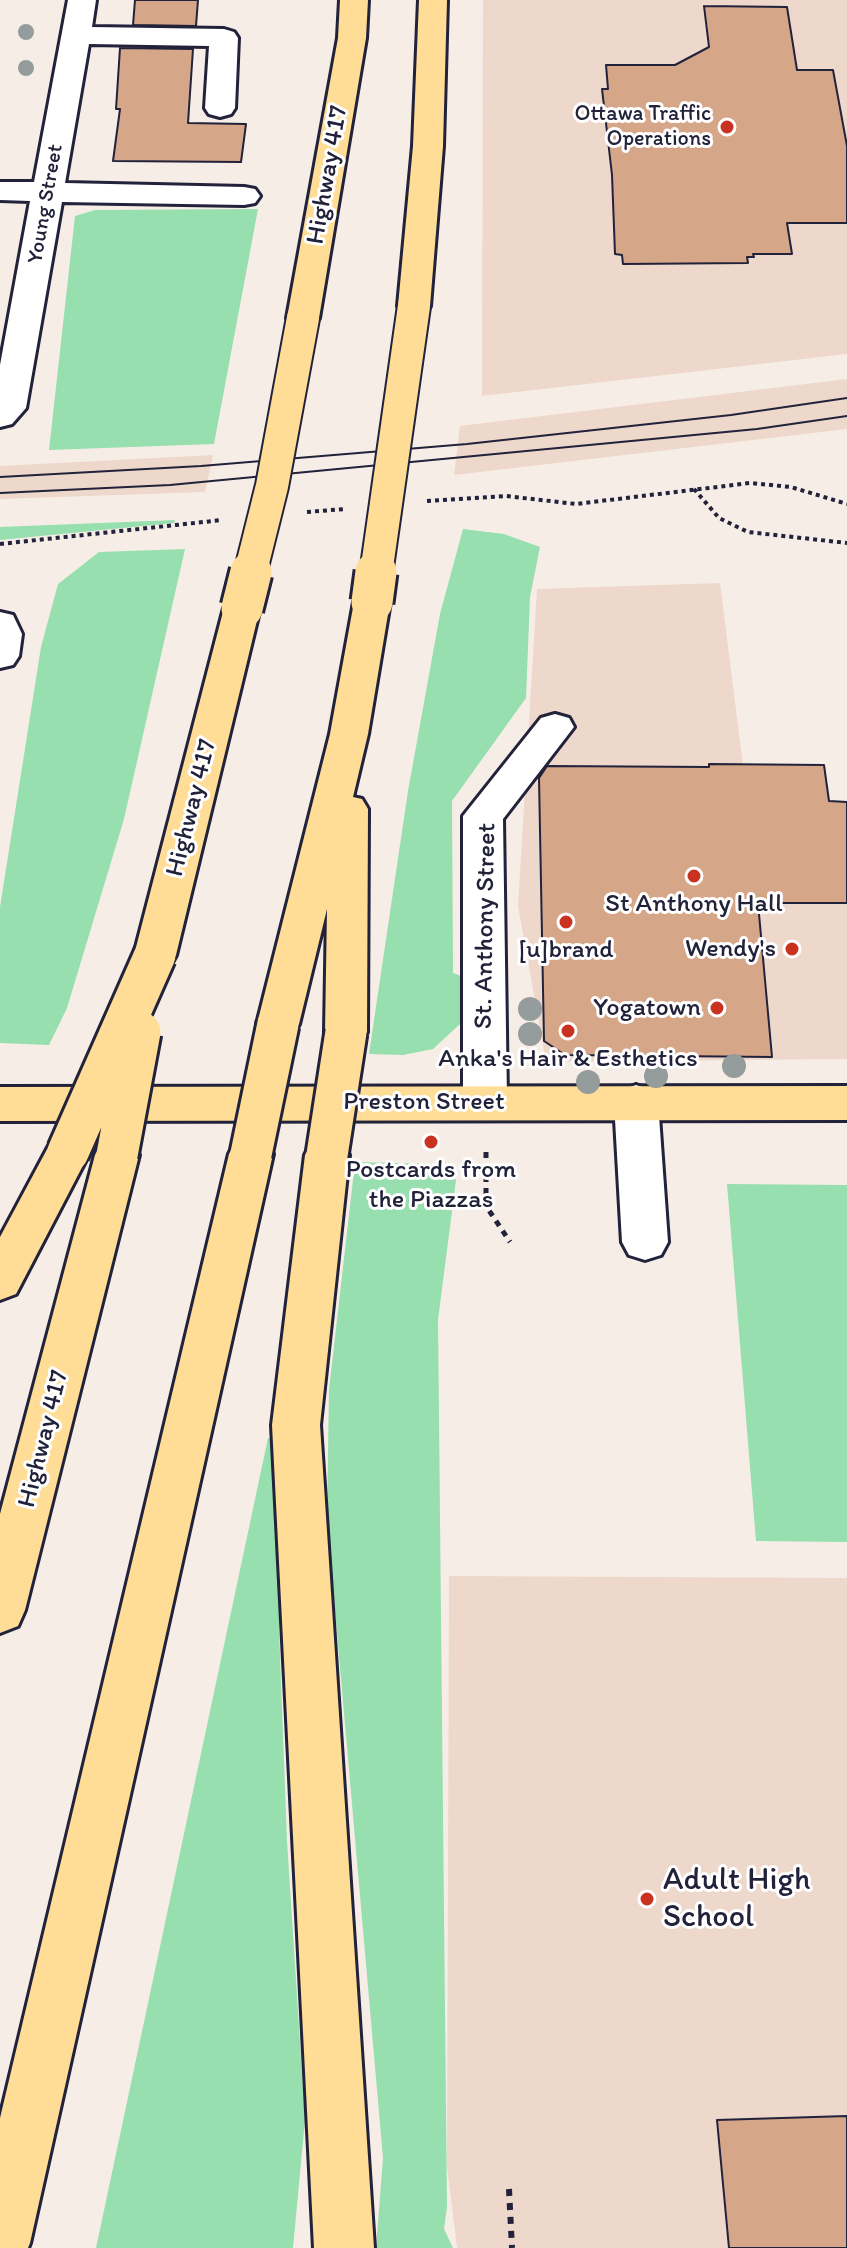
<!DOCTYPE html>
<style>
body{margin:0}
canvas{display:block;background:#f7ede7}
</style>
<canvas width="847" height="2248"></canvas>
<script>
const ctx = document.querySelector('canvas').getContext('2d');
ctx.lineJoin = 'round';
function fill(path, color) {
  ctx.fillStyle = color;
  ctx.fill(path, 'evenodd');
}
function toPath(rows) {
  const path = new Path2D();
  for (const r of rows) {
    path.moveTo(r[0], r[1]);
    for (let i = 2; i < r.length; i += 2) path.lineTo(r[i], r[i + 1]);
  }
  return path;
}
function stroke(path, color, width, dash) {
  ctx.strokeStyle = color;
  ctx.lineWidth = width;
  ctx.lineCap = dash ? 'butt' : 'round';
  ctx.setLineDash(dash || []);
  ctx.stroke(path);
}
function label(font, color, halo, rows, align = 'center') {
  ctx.font = font + ' Itim,sans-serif';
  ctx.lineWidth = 6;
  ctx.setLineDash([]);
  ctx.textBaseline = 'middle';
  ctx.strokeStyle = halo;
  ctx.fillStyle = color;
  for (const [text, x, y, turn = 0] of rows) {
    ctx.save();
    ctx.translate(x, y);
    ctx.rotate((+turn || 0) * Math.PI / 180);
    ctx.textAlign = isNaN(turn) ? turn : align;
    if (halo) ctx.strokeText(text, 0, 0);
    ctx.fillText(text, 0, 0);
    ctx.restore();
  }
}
const built = toPath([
 [483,0,847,0,847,354,482,396],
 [847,379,847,429,454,475,460,426],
 [213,455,205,492,0,499,0,466],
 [720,583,753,845,847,846,847,1059,546,1062,518,906,537,589],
 [449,1576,847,1578,847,2248,457,2248,447,2167]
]);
const green = toPath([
 [258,209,214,444,49,450,75,216,95,210],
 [175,520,174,523,0,540,0,527],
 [463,529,504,534,540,547,530,597,526,698,452,801,453,973,470,979,474,1011,433,1049,403,1055,369,1054,408,791,440,614],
 [185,549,124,819,67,1008,49,1045,0,1043,0,907,41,647,58,584,99,552],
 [355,1162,435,1164,448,1168,456,1180,438,1320,447,2207,444,2229,453,2248,376,2248,383,2158,327,1519,329,1390],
 [727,1184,847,1185,847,1542,756,1541],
 [268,1438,279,1440,279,1628,287,1841,305,2120,293,2248,96,2248]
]);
const building = toPath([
 [135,0,198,0,196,26,133,25,135,0],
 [704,6,787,7,797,70,833,70,847,146,847,223,787,223,792,254,753,254,754,257,747,257,748,263,623,264,622,255,615,254,612,175,602,89,608,89,606,65,675,65,709,47,704,6],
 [120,48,193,49,188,123,246,124,241,162,113,161,120,109,116,109,120,48],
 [709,764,824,765,829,801,847,802,847,903,758,903,772,1057,565,1055,544,1041,539,778,547,766,709,767,709,764],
 [847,2116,847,2248,729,2248,717,2120,847,2116]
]);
const pathFar2 = toPath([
 [694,489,719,518,748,532,847,543],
 [427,501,506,496,576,504,750,483,791,487,847,504],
 [307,512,345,509],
 [0,544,222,520]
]);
const pathFar1 = toPath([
 [486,1152,486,1206,510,1242]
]);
const path = toPath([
 [509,2189,512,2248]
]);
const minor = toPath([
 [68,0,96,0,92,27,224,29,234,32,238,38,235,108,231,114,220,117,209,114,205,108,209,46,89,44,65,183,244,187,255,189,260,196,255,203,244,205,62,202,26,408,12,424,0,427,0,365,30,201,0,200,0,182,34,182,68,0],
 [0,612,13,615,22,634,19,656,13,665,0,668,0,612],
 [555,714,569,718,574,727,503,819,507,1101,500,1113,485,1118,470,1113,463,1101,463,816,541,718,555,714],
 [636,1085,651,1090,658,1102,668,1242,661,1255,645,1260,629,1255,622,1242,614,1102,621,1090,636,1085]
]);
const major = toPath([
 [847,1086,847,1120,0,1121,0,1087,847,1086]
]);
const highway = toPath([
 [340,0,368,0,366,38,319,318,315,325,303,328,291,325,287,318,338,38,340,0],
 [419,0,447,0,443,146,430,306,426,313,414,316,402,313,398,306,413,146,419,0],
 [372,590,385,594,390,602,368,734,353,797,362,799,368,809,367,1032,361,1043,346,1048,331,1043,325,1032,327,909,299,1024,293,1035,278,1040,263,1035,257,1024,330,734,354,602,359,594,372,590],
 [242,596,255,600,260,608,176,955,170,966,155,970,140,966,134,955,224,608,229,600,242,596],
 [68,1135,84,1140,90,1152,16,1294,0,1300,0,1237,52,1140,68,1135],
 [251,1137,267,1142,273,1154,30,2243,28,2248,0,2248,0,2118,229,1154,235,1142,251,1137],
 [117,1138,133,1143,139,1155,25,1610,18,1626,0,1633,0,1514,95,1155,101,1143,117,1138],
 [327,1138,343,1143,349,1155,320,1425,374,2248,314,2248,272,1425,305,1155,311,1143,327,1138]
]);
const tram = toPath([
 [0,477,201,466,467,444,731,415,847,398],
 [0,493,170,485,757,429,847,416]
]);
const highwayBridgeFar1 = toPath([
 [250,574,272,486,303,318],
 [376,574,414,306]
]);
const highwayBridge = toPath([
 [372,602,376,572],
 [242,608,251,572],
 [68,1152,155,955],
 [251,1154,278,1024],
 [117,1155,140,1032],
 [327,1155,346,1032]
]);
const trees = [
 [26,32,8],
 [26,68,8],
 [530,1009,12],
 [530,1034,12],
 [734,1066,12],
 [656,1076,12],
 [588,1082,12]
];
const markers = [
 [727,127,8,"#c8321e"],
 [694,876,8,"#c8321e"],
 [566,922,8,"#c8321e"],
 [792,949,8,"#c8321e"],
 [717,1008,8,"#c8321e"],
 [568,1031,8,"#c8321e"],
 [431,1142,8,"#c8321e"],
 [647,1899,8,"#c8321e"]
];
const farPoinames = [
 ["Ottawa Traffic",711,114],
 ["Operations",711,139]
];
const farStreetnames = [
 ["Young Street",46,204,-80]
];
const streetNames = [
 ["Highway 417",328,175,-80],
 ["Highway 417",192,808,-76],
 ["St. Anthony Street",486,926,-89],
 ["Preston Street",424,1102],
 ["Highway 417",44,1439,-76]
];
const poiNames = [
 ["St Anthony Hall",694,904],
 ["Wendy's",776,949,"right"],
 ["[u]brand",566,950],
 ["Yogatown",701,1008,"right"],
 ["Anka's Hair & Esthetics",568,1059],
 ["Postcards from",431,1170],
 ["the Piazzas",431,1200]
];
const nearPoinames = [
 ["Adult High",663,1881],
 ["School",663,1918]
];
fill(built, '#edd8cb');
fill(green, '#97dfae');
fill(building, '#d6a689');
stroke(building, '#22223b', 2);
stroke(minor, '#22223b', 6);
stroke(major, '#22223b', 6);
stroke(highway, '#22223b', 6);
stroke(pathFar2, '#22223b', 4, [4, 4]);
stroke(pathFar1, '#22223b', 5, [6, 6]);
stroke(path, '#22223b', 6, [7, 7]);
fill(minor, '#fff');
fill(major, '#ffdd96');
fill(highway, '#ffdd96');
stroke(tram, '#22223b', 2);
stroke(highwayBridgeFar1, '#22223b', 36, []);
stroke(highwayBridge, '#22223b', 47, []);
stroke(highwayBridgeFar1, '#ffdd96', 32);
stroke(highwayBridge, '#ffdd96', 41);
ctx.fillStyle = '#959d9c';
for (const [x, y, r] of trees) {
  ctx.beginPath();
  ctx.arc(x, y, r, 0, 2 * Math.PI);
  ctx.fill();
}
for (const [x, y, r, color] of markers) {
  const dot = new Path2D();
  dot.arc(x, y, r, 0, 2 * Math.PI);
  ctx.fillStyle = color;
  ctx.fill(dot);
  stroke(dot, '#fff', 3);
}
label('22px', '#22223b', '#fff', farPoinames, 'right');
label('22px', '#22223b', '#fff', farStreetnames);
label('26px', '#22223b', '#fff', streetNames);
label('26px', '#22223b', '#fff', poiNames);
label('32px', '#22223b', '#fff', nearPoinames, 'left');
</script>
